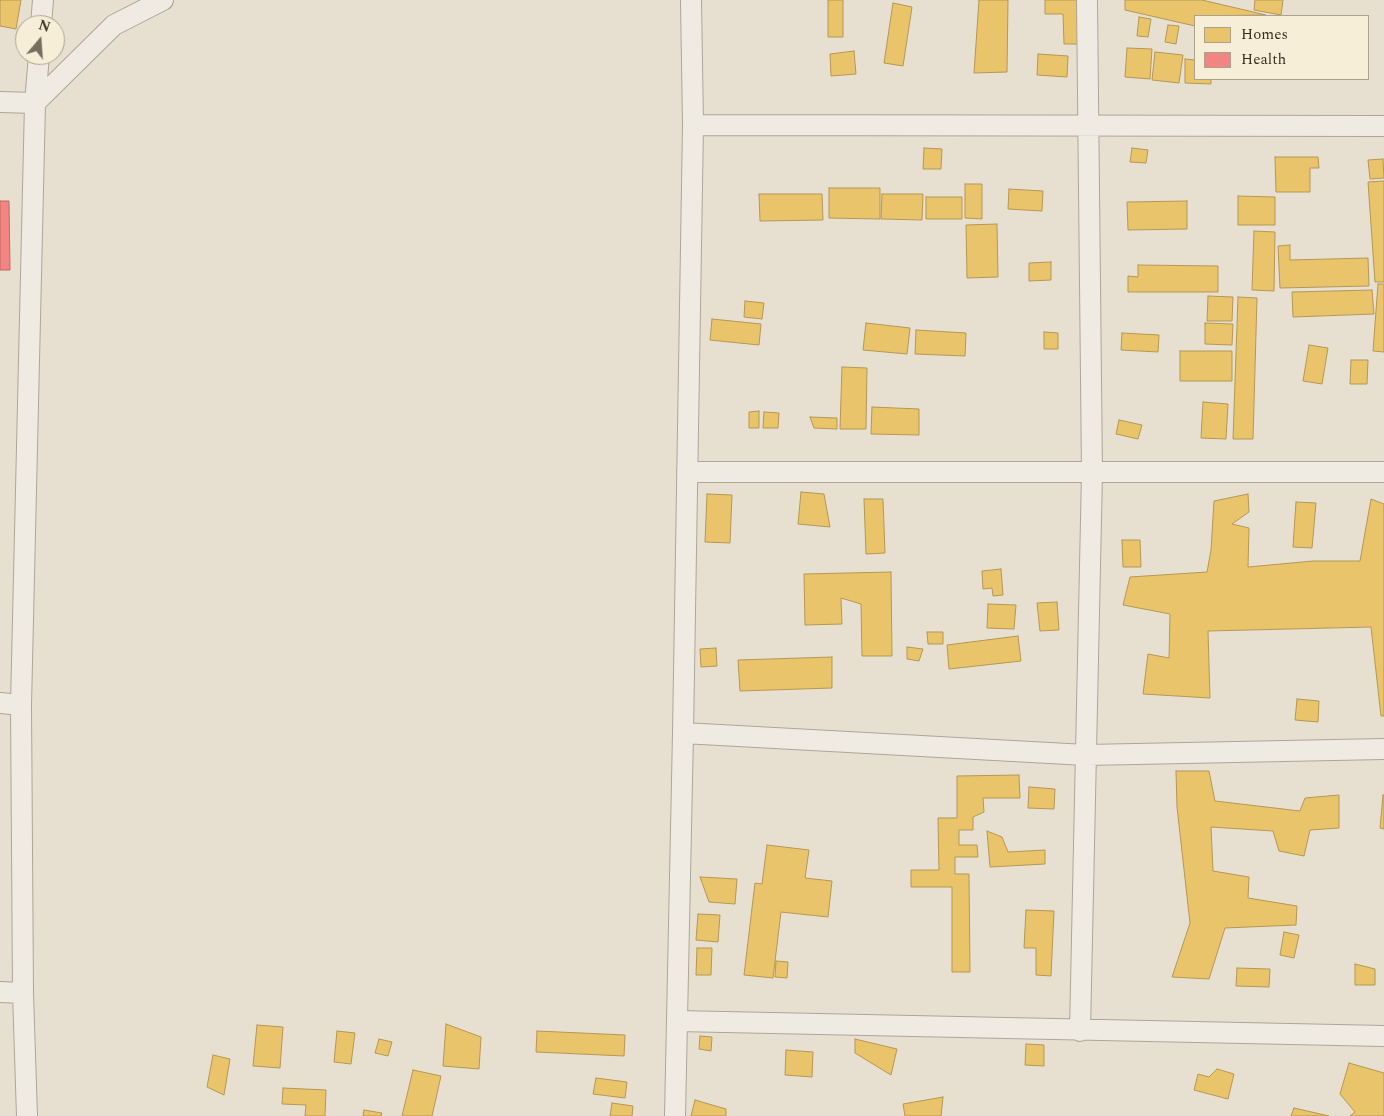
<!DOCTYPE html>
<style>
body{margin:0}
#map{position:relative;width:1384px;height:1116px;overflow:hidden;background:#e7e0d1;font-family:Spectral,serif}
canvas{display:block}
.legend{position:absolute;left:1194px;top:15px;width:175px;height:65px;box-sizing:border-box;background:#f7eed8;border:1px solid #ada18e;margin:0;padding:6px 9px;list-style:none;font-size:15px;color:#3d2e20}
.legend li{display:flex;align-items:center;gap:10px;height:25px}
.legend b{width:25px;border:1px solid #ada18e}
.north{position:absolute;left:15px;top:15px;width:50px;height:50px;box-sizing:border-box;background:#f7eed8;border:1px solid #ada18e;border-radius:50%;rotate:18deg;font-size:14px;font-weight:700;line-height:20px;text-align:center;color:#3d2e20}
.north::after{content:'';display:block;margin:auto;width:18px;height:22px;background:#786c5e;clip-path:polygon(50% 0,100% 100%,50% 72%,0 100%)}
</style>
<div id="map">
<canvas width="1384" height="1116"></canvas>
<ul class="legend">
<li><b style="height:14px;background:#e9c46a"></b>Homes</li>
<li><b style="height:14px;background:#f28482"></b>Health</li>
</ul>
<div class="north">N</div>
</div>
<script>
const ctx = document.querySelector('canvas').getContext('2d');
ctx.lineJoin = 'round';
function fill(path, color) {
  ctx.fillStyle = color;
  ctx.fill(path, 'evenodd');
}
function toPath(rows) {
  const path = new Path2D();
  for (const r of rows) {
    path.moveTo(r[0], r[1]);
    for (let i = 2; i < r.length; i += 2) path.lineTo(r[i], r[i + 1]);
  }
  return path;
}
function stroke(path, color, width, dash) {
  ctx.strokeStyle = color;
  ctx.lineWidth = width;
  ctx.lineCap = dash ? 'butt' : 'round';
  ctx.setLineDash(dash || []);
  ctx.stroke(path);
}
const homes = toPath([
 [0,0,21,0,16,29,0,26,0,0],
 [828,0,843,0,843,37,828,37,828,0],
 [979,0,1008,0,1007,72,974,73,979,0],
 [1045,0,1079,0,1080,44,1064,44,1063,14,1045,14,1045,0],
 [1125,0,1202,0,1266,15,1195,16,1195,26,1125,10,1125,0],
 [1255,0,1283,0,1281,15,1254,10,1255,0],
 [893,3,912,7,903,66,884,63,893,3],
 [1139,17,1151,19,1148,37,1137,36,1139,17],
 [1168,25,1179,26,1176,44,1165,42,1168,25],
 [1127,48,1152,49,1150,79,1125,77,1127,48],
 [854,51,856,74,831,76,830,54,854,51],
 [1155,52,1183,55,1179,83,1152,80,1155,52],
 [1038,54,1068,56,1067,77,1037,75,1038,54],
 [1185,59,1195,60,1195,79,1211,79,1211,84,1185,83,1185,59],
 [924,148,942,149,941,169,923,169,924,148],
 [1132,148,1148,150,1146,163,1130,162,1132,148],
 [1275,157,1318,157,1319,168,1310,168,1310,192,1276,192,1275,157],
 [1383,159,1384,178,1370,179,1368,160,1383,159],
 [1384,181,1384,282,1375,282,1368,182,1384,181],
 [965,184,982,184,982,219,965,218,965,184],
 [829,188,880,188,880,219,829,218,829,188],
 [1009,189,1043,191,1042,211,1008,209,1009,189],
 [759,194,822,194,823,220,760,221,759,194],
 [882,194,923,194,922,220,881,219,882,194],
 [1238,196,1275,197,1275,225,1238,225,1238,196],
 [926,197,962,197,962,219,926,219,926,197],
 [1187,201,1187,229,1128,230,1127,202,1187,201],
 [997,224,998,277,967,278,966,225,997,224],
 [1254,231,1275,232,1274,291,1252,290,1254,231],
 [1290,245,1290,260,1368,258,1369,286,1280,288,1278,246,1290,245],
 [1051,262,1051,280,1029,281,1029,263,1051,262],
 [1138,265,1218,266,1218,292,1128,292,1128,276,1138,277,1138,265],
 [1378,284,1384,284,1384,352,1373,351,1378,284],
 [1372,290,1374,314,1293,317,1292,292,1372,290],
 [1208,296,1233,297,1232,321,1207,321,1208,296],
 [1238,297,1257,298,1253,439,1233,439,1238,297],
 [745,301,764,303,762,319,744,317,745,301],
 [712,319,761,324,759,345,710,340,712,319],
 [866,323,910,328,907,354,863,350,866,323],
 [1205,323,1233,324,1232,345,1205,344,1205,323],
 [916,330,966,333,965,356,915,354,916,330],
 [1044,332,1058,333,1058,349,1044,349,1044,332],
 [1122,333,1159,335,1158,352,1121,350,1122,333],
 [1309,345,1328,348,1322,384,1303,381,1309,345],
 [1180,351,1232,351,1232,381,1180,381,1180,351],
 [1351,360,1368,360,1367,384,1350,384,1351,360],
 [842,367,867,368,866,429,840,429,842,367],
 [1203,402,1228,404,1226,439,1201,438,1203,402],
 [872,407,919,409,919,435,871,434,872,407],
 [759,411,759,428,749,428,749,412,759,411],
 [764,412,779,413,778,428,763,428,764,412],
 [810,417,837,418,837,429,814,428,810,417],
 [1119,420,1142,425,1138,439,1116,434,1119,420],
 [801,492,824,494,830,527,798,524,801,492],
 [707,494,732,495,730,543,705,542,707,494],
 [1248,494,1249,512,1232,524,1249,528,1248,567,1313,561,1360,561,1371,499,1384,504,1384,716,1381,716,1371,627,1208,631,1210,698,1143,694,1148,654,1169,658,1170,614,1123,605,1130,577,1207,572,1211,550,1214,501,1248,494],
 [864,499,883,499,885,553,866,554,864,499],
 [1296,502,1316,503,1312,548,1293,547,1296,502],
 [1122,540,1140,540,1141,567,1123,567,1122,540],
 [1001,569,1003,595,993,596,992,588,983,589,982,571,1001,569],
 [891,572,892,656,862,656,861,604,841,598,842,624,805,625,804,574,891,572],
 [1057,602,1059,630,1040,631,1037,603,1057,602],
 [988,604,1016,605,1014,629,987,628,988,604],
 [927,632,943,632,943,644,928,644,927,632],
 [1018,636,1021,661,949,669,947,645,1018,636],
 [907,647,923,649,919,661,907,659,907,647],
 [716,648,717,666,701,667,700,649,716,648],
 [832,657,832,688,740,691,738,660,832,657],
 [1297,699,1319,701,1318,722,1295,720,1297,699],
 [1176,771,1209,771,1215,801,1300,811,1305,798,1339,795,1339,828,1310,830,1304,856,1279,851,1273,831,1211,827,1213,871,1249,877,1248,898,1297,906,1296,925,1225,928,1209,979,1172,977,1190,923,1177,807,1176,771],
 [1019,775,1020,798,983,798,984,812,973,817,973,830,959,830,959,845,977,845,978,857,955,857,955,874,969,874,970,972,952,972,952,887,911,887,911,870,939,870,938,818,957,818,957,776,1019,775],
 [1029,787,1055,789,1054,809,1028,808,1029,787],
 [1383,795,1384,795,1384,829,1380,828,1383,795],
 [987,831,1002,837,1008,852,1045,850,1045,864,990,867,987,831],
 [767,845,809,850,805,878,832,881,828,917,781,912,773,978,744,975,755,883,762,884,767,845],
 [700,877,737,879,735,904,709,902,700,877],
 [1026,910,1054,911,1051,976,1036,975,1036,948,1024,948,1026,910],
 [698,914,720,915,718,942,696,940,698,914],
 [1284,932,1299,935,1294,958,1280,955,1284,932],
 [697,948,712,948,711,975,696,975,697,948],
 [776,961,788,962,787,978,775,977,776,961],
 [1355,964,1375,969,1375,985,1355,985,1355,964],
 [1237,968,1270,969,1269,987,1236,986,1237,968],
 [446,1024,481,1037,479,1069,443,1066,446,1024],
 [257,1025,283,1027,280,1068,253,1066,257,1025],
 [337,1031,355,1033,351,1064,334,1062,337,1031],
 [537,1031,625,1035,624,1056,536,1052,537,1031],
 [700,1036,712,1037,711,1051,699,1049,700,1036],
 [379,1039,392,1042,388,1056,375,1053,379,1039],
 [855,1039,897,1049,891,1075,855,1053,855,1039],
 [1026,1044,1044,1045,1044,1066,1025,1065,1026,1044],
 [786,1050,813,1052,812,1077,785,1075,786,1050],
 [213,1055,230,1059,224,1095,207,1087,213,1055],
 [1349,1063,1384,1073,1384,1116,1350,1116,1355,1112,1340,1094,1349,1063],
 [1217,1069,1234,1074,1228,1099,1194,1090,1198,1074,1209,1077,1217,1069],
 [413,1070,441,1076,432,1116,402,1116,413,1070],
 [596,1078,627,1082,625,1098,593,1094,596,1078],
 [283,1088,326,1090,325,1116,305,1116,306,1105,282,1104,283,1088],
 [943,1097,941,1116,905,1116,903,1104,943,1097],
 [695,1100,726,1109,726,1116,691,1116,695,1100],
 [612,1103,633,1106,632,1116,610,1116,612,1103],
 [1294,1108,1329,1116,1291,1116,1294,1108],
 [364,1110,382,1113,381,1116,363,1116,364,1110]
]);
const health = toPath([
 [0,201,9,201,10,270,0,270,0,201]
]);
const minor = toPath([
 [41,25,43,0],
 [0,102,35,103,114,25,163,0],
 [693,125,1384,126],
 [687,472,1384,472],
 [0,703,21,705],
 [683,733,1086,755,1384,749],
 [0,992,23,993],
 [677,1021,1384,1036],
 [1080,1031,1092,473,1087,0],
 [27,1116,23,993,21,705,35,103,39,55],
 [675,1116,683,733,693,125,691,0]
]);
fill(homes, '#e9c46a');
stroke(homes, '#b59754', 1);
fill(health, '#f28482');
stroke(health, '#bc6a65', 1);
stroke(minor, '#ada599', 22);
stroke(minor, '#efebe3', 20);
</script>
